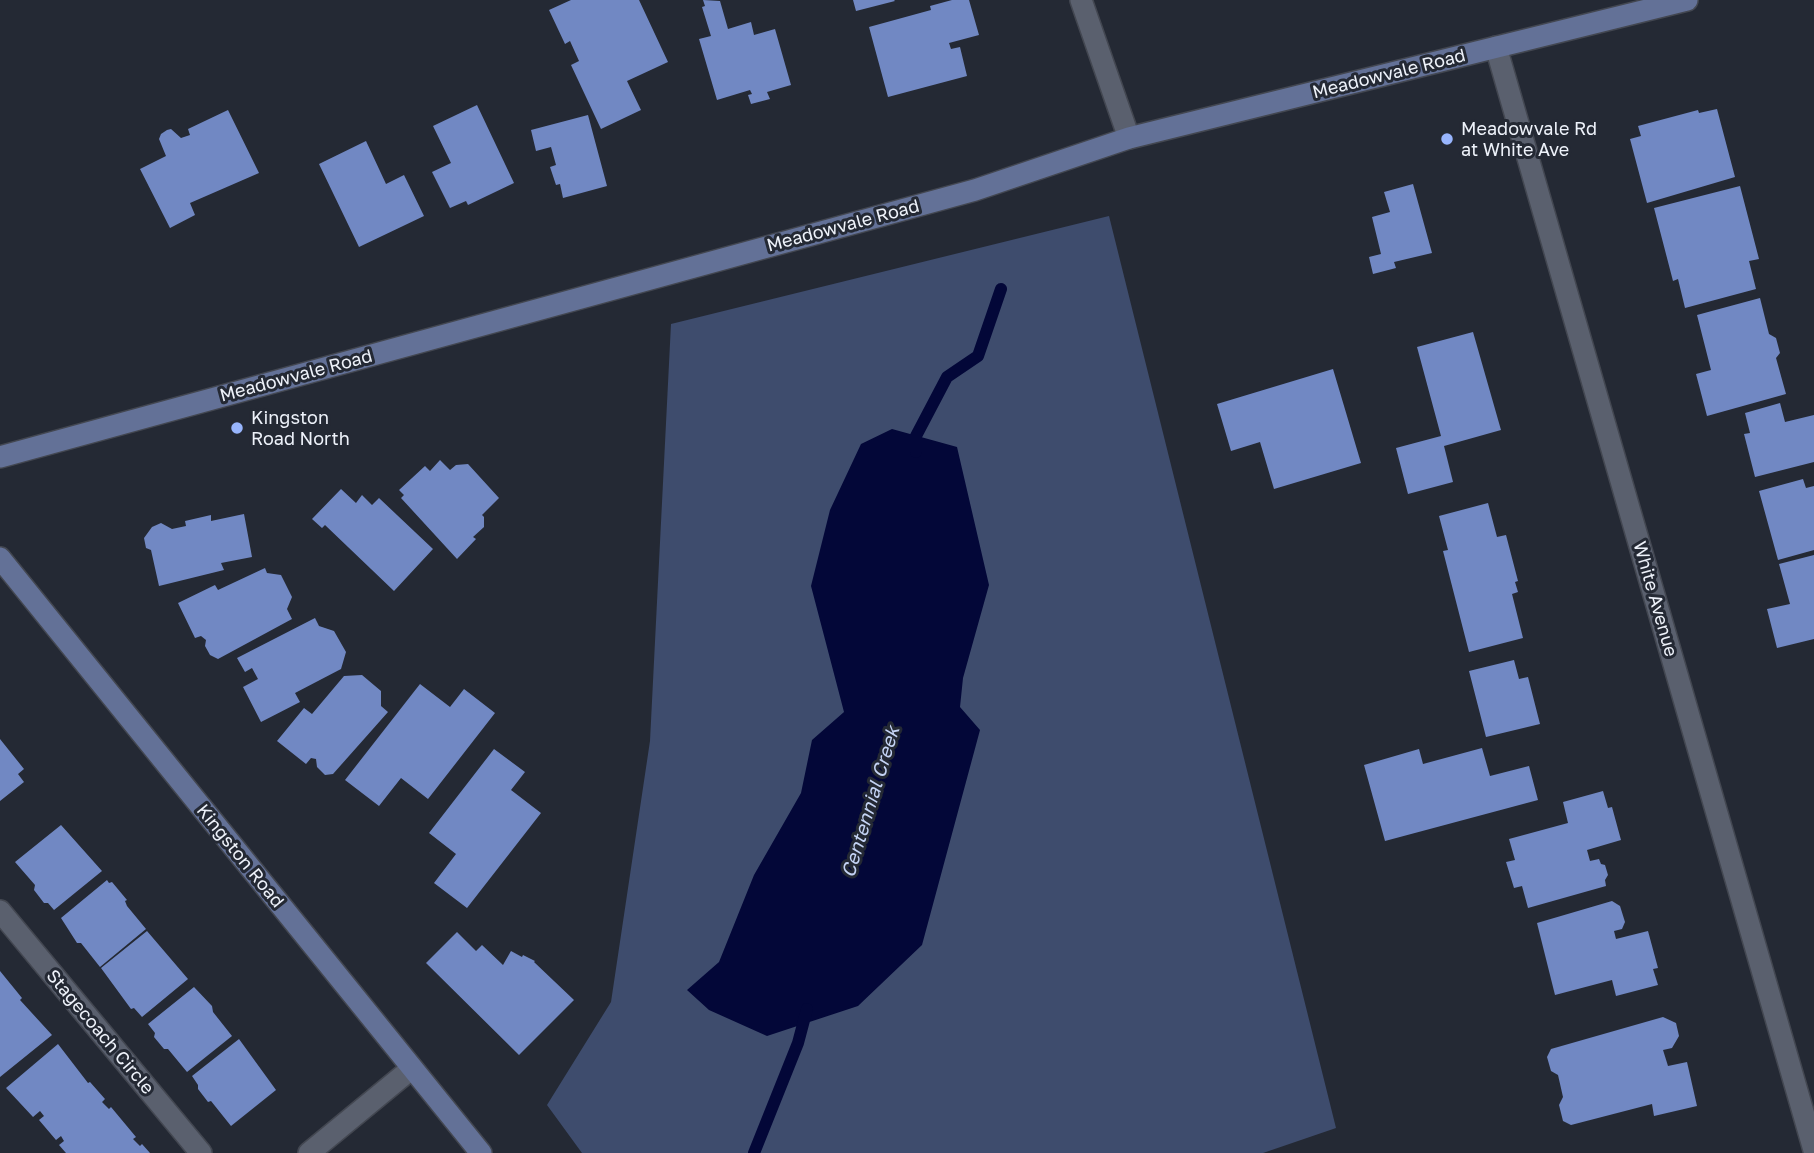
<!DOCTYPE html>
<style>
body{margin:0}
canvas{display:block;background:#242934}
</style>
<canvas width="1814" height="1153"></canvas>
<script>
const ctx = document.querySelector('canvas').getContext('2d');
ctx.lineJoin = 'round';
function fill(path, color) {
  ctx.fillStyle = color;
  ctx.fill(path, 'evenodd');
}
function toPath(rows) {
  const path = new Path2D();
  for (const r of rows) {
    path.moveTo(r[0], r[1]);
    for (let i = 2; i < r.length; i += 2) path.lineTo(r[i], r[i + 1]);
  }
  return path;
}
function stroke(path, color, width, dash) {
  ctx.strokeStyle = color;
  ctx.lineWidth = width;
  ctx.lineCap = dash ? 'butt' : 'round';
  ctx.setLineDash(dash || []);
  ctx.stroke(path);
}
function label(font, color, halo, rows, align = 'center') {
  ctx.font = font + ' "Golos Text",sans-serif';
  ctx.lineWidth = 6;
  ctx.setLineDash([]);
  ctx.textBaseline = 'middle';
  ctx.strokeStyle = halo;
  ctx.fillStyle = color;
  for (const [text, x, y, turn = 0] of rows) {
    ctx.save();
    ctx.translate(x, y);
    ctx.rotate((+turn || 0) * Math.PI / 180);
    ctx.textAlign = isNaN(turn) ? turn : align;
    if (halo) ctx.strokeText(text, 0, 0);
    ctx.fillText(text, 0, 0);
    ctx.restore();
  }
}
const green = toPath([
 [1109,216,1336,1128,1263,1153,582,1153,547,1105,611,1002,650,741,671,324]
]);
const water = toPath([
 [892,429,957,447,989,585,963,678,960,707,980,730,922,945,858,1006,767,1036,709,1010,687,990,719,962,754,875,801,793,812,740,844,712,811,586,830,510,861,444]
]);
const stream = toPath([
 [916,452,916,436,947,377,978,356,1001,289],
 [754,1153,798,1043,807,1009]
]);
const building = toPath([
 [571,0,639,0,668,62,627,81,641,110,601,129,571,65,579,61,570,41,565,44,549,10],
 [703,0,720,1,728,29,751,22,754,35,775,29,791,85,767,92,770,99,751,104,748,95,752,94,750,90,717,100,699,39,711,36,702,7,705,6],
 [853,0,894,0,895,1,856,11],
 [952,0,969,0,979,35,949,43,951,49,960,47,967,76,888,97,869,27,931,10,930,6],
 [477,105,514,183,468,205,466,201,450,208,432,172,451,163,433,126],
 [1717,109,1735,177,1647,203,1630,139,1641,136,1638,126,1698,110,1699,113],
 [228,110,259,173,190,203,195,215,170,228,140,169,166,156,159,139,161,134,167,130,171,129,181,138,190,135,188,129],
 [588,115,607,186,563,198,560,184,556,185,550,167,556,165,551,147,536,151,531,130],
 [366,141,386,184,404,175,424,216,359,247,319,164],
 [1413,184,1432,253,1394,262,1396,268,1373,274,1369,257,1381,254,1372,217,1390,212,1384,192],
 [1740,186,1759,259,1749,261,1756,289,1685,308,1678,279,1673,281,1654,208],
 [1760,298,1769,334,1776,338,1780,353,1776,358,1786,394,1707,416,1696,374,1711,370,1697,315],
 [1473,332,1501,430,1444,446,1453,482,1408,494,1396,448,1441,436,1417,347],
 [1333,369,1361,463,1274,489,1260,442,1231,451,1217,404],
 [1780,403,1785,422,1814,415,1814,462,1755,477,1744,434,1750,433,1745,413],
 [440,460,450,470,456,465,468,464,499,498,482,515,484,517,484,527,473,537,476,539,457,559,401,498,404,495,399,490,425,466,430,471],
 [1803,479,1806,488,1814,486,1814,550,1778,560,1759,491],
 [341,489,356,503,362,495,372,505,379,498,433,549,394,591,325,525,322,528,312,519],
 [1488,503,1497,537,1506,535,1518,581,1515,582,1518,592,1512,594,1523,638,1469,652,1443,551,1448,550,1439,516],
 [244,514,252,557,221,563,224,570,159,586,151,550,146,548,144,538,152,527,161,523,172,529,186,526,185,521,211,515,211,521],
 [1814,555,1814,639,1777,648,1767,609,1790,604,1779,564],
 [265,568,267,573,281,575,292,597,287,609,292,619,218,659,210,655,205,646,206,640,201,636,195,638,178,603,215,585,218,590],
 [315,618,319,626,334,631,346,652,341,669,295,693,300,702,261,722,243,687,258,679,252,668,245,672,237,658],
 [1514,660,1519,679,1528,677,1540,724,1486,737,1469,671],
 [362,675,381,691,381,706,388,712,333,774,325,775,317,767,316,759,311,758,306,764,277,741,304,708,312,714,344,676],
 [420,684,450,707,464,689,495,713,428,799,401,778,379,806,345,780],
 [0,739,24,769,18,774,24,782,0,801],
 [1482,748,1490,776,1529,766,1538,800,1385,841,1364,765,1419,749,1423,764],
 [494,749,525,772,511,790,541,813,467,908,434,883,456,854,429,833],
 [1603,791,1608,808,1612,807,1621,840,1587,850,1590,861,1599,859,1601,864,1605,865,1608,875,1605,880,1606,886,1528,908,1522,886,1514,888,1506,862,1515,860,1509,839,1568,823,1563,802],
 [61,825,102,871,54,910,48,903,44,903,34,890,35,885,15,862],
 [107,880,109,883,112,882,127,900,125,901,127,906,146,929,100,967,81,943,77,943,61,918],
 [1612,901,1620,906,1625,922,1622,929,1614,931,1616,939,1648,931,1658,968,1653,969,1658,985,1616,996,1612,980,1555,995,1537,923],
 [147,931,188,979,142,1017,134,1008,131,1009,101,968],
 [457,932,476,951,482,945,503,965,511,951,522,957,523,955,535,961,534,962,574,1000,519,1055,426,963],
 [0,971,22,998,20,1000,52,1035,0,1077],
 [194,987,212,1006,213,1012,232,1036,187,1072,168,1049,164,1049,154,1037,155,1033,148,1024],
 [1663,1017,1676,1023,1679,1036,1672,1048,1663,1050,1668,1066,1687,1062,1697,1106,1654,1116,1652,1104,1571,1125,1563,1121,1559,1105,1563,1097,1558,1075,1551,1071,1547,1057,1551,1049],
 [239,1039,276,1090,231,1126,211,1101,208,1102,198,1089,198,1085,192,1076],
 [58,1044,88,1083,90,1082,105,1099,102,1102,109,1109,111,1107,136,1137,133,1139,140,1146,142,1144,150,1153,66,1153,59,1145,64,1141,61,1136,56,1140,39,1120,44,1116,40,1111,33,1117,6,1088]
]);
const lane = toPath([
 [0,911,201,1153]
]);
const street = toPath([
 [1081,0,1129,138],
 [1496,47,1814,1150],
 [309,1153,411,1069]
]);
const secondary = toPath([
 [0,457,975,190,1129,138,1687,0],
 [0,558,481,1153]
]);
const markers = [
 [1447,139,7,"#98b5fd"],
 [237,428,7,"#98b5fd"]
];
const streetNames = [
 ["Meadowvale Road",1389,74,-14],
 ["Meadowvale Road",843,226,-15],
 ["Meadowvale Road",296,376,-15],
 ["White Avenue",1655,599,74],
 ["Kingston Road",240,856,51],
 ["Stagecoach Circle",100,1032,50]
];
const poiNames = [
 ["Meadowvale Rd",1461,129],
 ["at White Ave",1461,150],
 ["Kingston",251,418],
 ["Road North",251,439]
];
const waterNames = [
 ["Centennial Creek",871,802,-73]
];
fill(green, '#3e4c6d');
fill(water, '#030738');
stroke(stream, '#030738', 12);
fill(building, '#7188c3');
stroke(lane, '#434751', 24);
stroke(street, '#434751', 24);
stroke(secondary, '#434751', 24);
stroke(lane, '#5a606e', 21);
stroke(street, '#5a606e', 21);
stroke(secondary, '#637197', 21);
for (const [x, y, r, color] of markers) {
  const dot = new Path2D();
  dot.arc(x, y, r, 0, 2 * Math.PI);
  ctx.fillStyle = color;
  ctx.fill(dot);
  stroke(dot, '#242934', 2.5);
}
label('18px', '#eef2fa', '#242934', streetNames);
label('18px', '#eef2fa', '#242934', poiNames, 'left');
label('italic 19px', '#c4d3f4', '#242934', waterNames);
</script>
